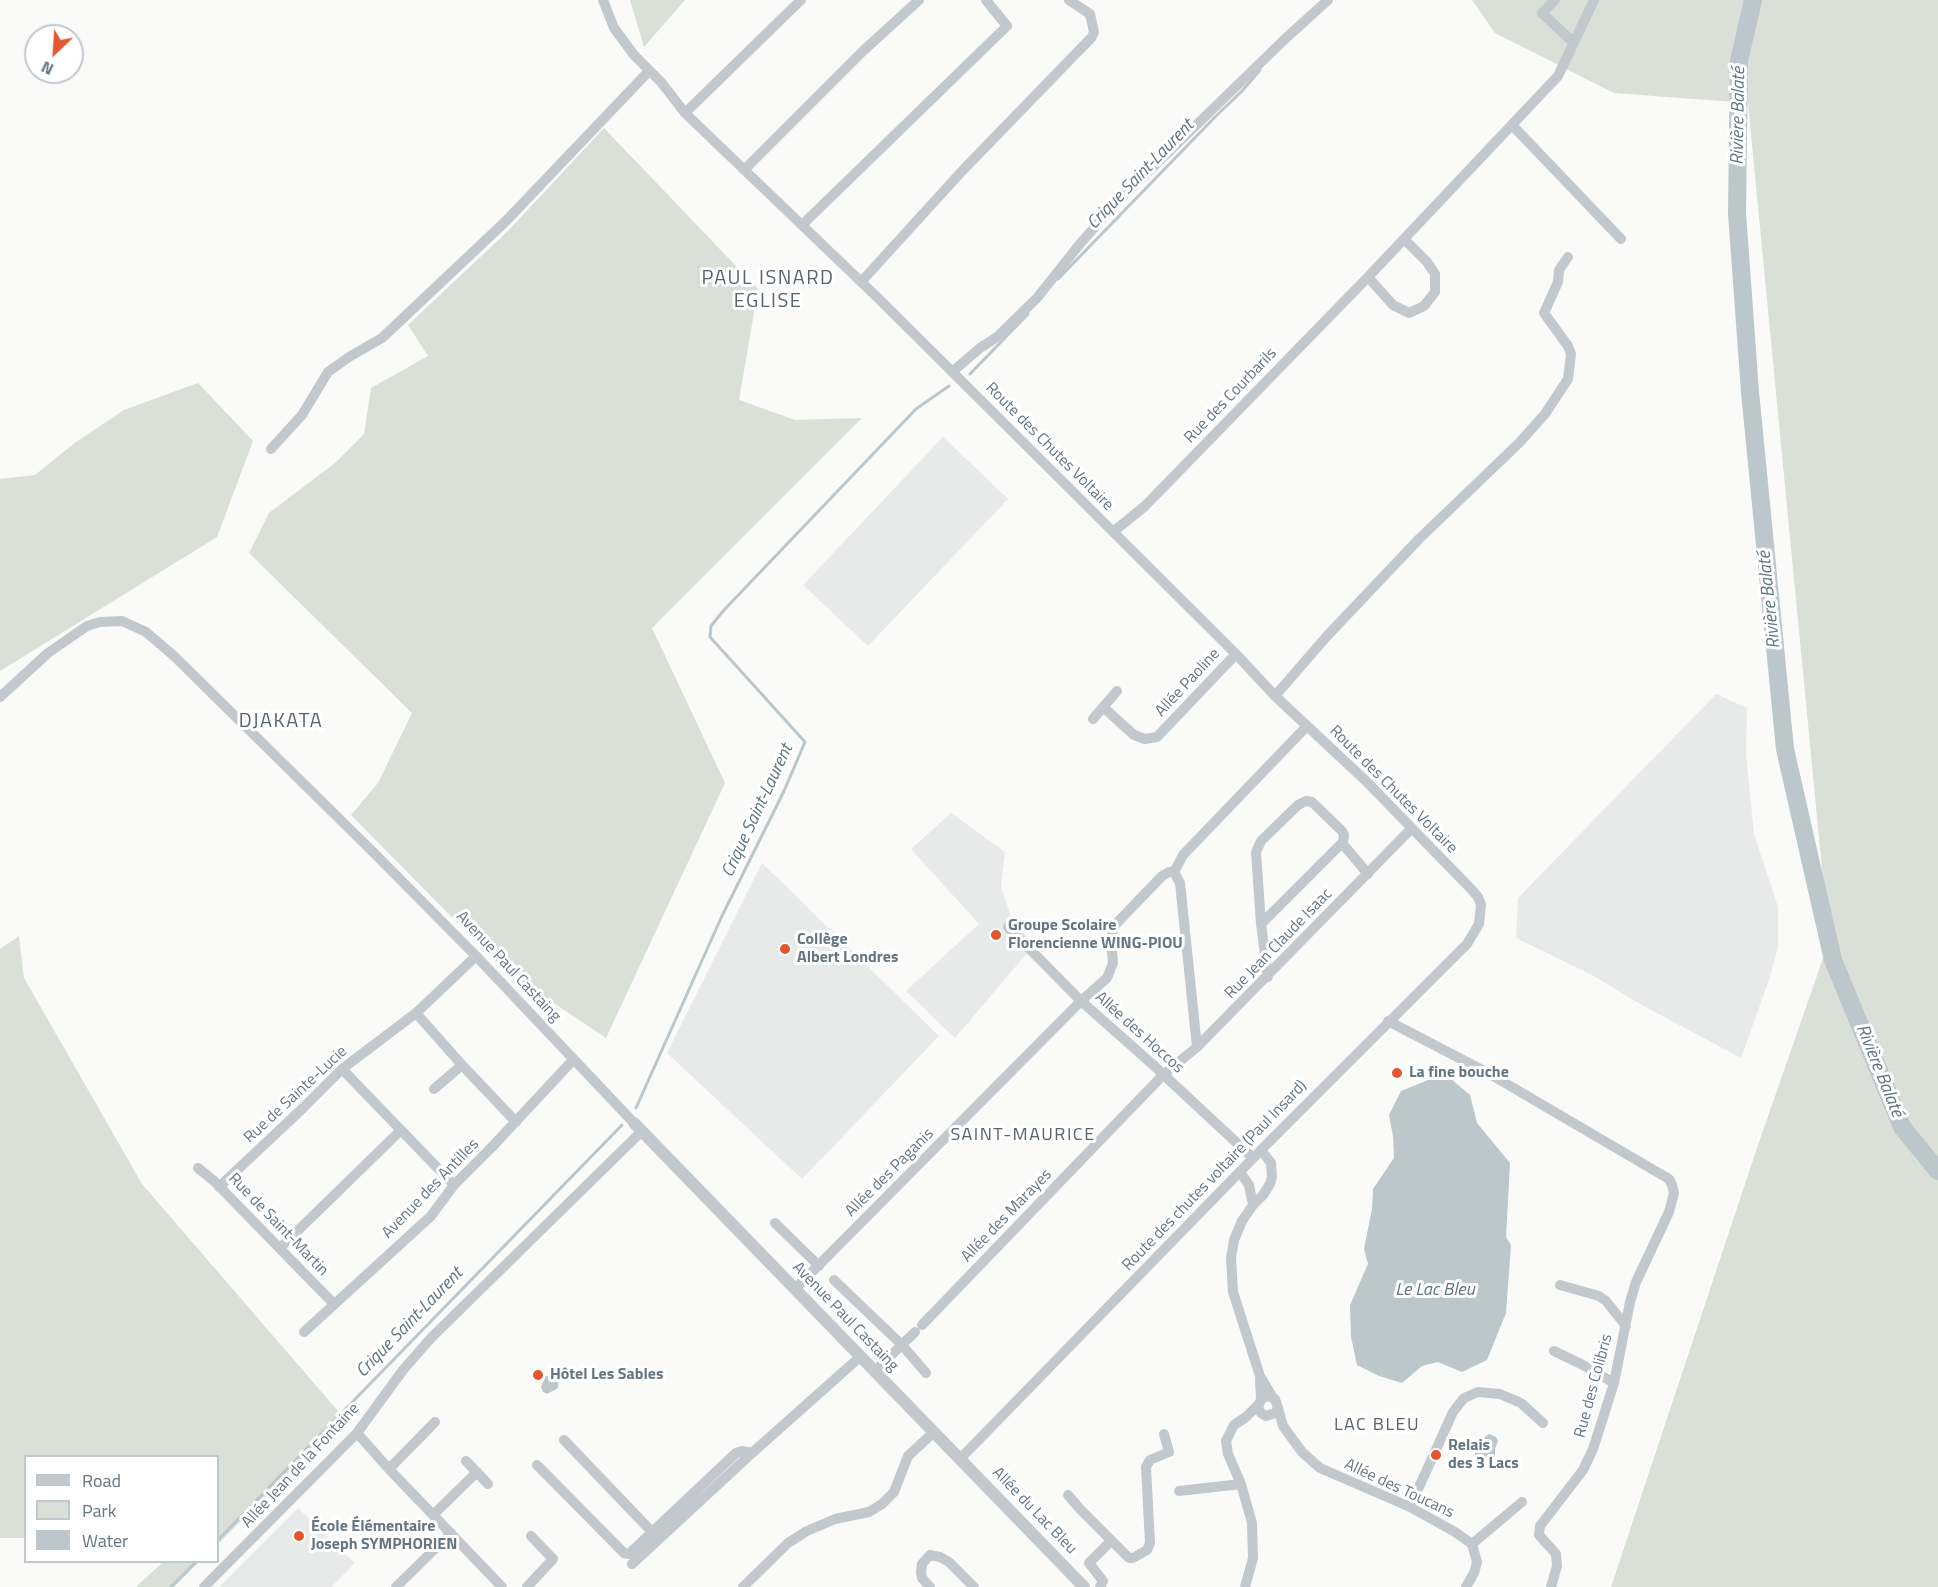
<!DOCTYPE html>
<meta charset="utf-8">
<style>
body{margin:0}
#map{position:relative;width:1938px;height:1587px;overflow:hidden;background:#fafaf8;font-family:"Titillium Web",sans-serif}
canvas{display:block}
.legend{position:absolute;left:24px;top:1455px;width:195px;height:108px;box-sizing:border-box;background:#fff;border:2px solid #c1c8cd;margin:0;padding:8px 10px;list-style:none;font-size:18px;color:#657683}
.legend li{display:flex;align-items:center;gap:12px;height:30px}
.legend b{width:30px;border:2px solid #c1c8cd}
.north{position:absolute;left:24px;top:24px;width:60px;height:60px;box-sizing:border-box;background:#fff;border:2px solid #c1c8cd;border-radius:50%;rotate:205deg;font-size:16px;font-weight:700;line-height:24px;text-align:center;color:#657683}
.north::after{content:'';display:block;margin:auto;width:21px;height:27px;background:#e4572e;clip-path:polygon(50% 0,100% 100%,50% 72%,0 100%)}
</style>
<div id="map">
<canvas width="1938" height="1587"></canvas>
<ul class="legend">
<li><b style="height:8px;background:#c3c8cc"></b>Road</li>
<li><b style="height:16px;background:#dadfd7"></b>Park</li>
<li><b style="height:16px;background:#bbc7cb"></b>Water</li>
</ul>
<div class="north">N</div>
</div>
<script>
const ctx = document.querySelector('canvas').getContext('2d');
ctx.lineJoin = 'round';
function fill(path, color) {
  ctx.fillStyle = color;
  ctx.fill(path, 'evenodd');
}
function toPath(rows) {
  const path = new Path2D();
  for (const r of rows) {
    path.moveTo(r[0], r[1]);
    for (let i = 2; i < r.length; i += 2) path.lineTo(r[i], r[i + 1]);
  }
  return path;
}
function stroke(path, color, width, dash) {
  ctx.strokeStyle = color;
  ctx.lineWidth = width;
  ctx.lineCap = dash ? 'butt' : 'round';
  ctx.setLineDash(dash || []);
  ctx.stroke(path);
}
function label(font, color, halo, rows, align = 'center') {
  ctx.font = font + ' "Titillium Web",sans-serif';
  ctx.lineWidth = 6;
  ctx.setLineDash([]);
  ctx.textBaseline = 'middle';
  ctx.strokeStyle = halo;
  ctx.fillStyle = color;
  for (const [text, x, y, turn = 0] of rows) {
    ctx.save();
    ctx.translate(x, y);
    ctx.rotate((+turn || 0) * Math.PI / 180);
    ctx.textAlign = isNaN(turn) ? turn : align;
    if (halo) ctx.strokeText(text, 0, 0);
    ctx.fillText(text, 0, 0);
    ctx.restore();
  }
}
const built = toPath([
 [943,437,1008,499,868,646,803,585],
 [1716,694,1747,708,1746,754,1754,834,1778,907,1778,947,1769,980,1741,1058,1640,1004,1592,975,1516,938,1518,898],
 [951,813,1005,852,1001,887,1012,920,1034,945,955,1038,906,991,979,924,911,849],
 [762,863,939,1036,802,1179,667,1053],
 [298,1508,355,1563,331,1587,219,1587]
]);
const green = toPath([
 [630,0,685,0,644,47],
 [1472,0,1938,0,1938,1587,1611,1587,1757,1148,1829,941,1748,103,1614,93,1495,33],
 [604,128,758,289,739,400,795,420,862,418,652,628,725,783,606,1038,504,970,351,815,378,783,412,713,249,553,269,513,335,463,364,434,371,388,428,356,408,325,508,231],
 [198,383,253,441,217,537,0,671,0,479,35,475,76,442,124,410],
 [19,936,24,978,142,1184,344,1418,218,1544,218,1456,26,1456,25,1538,0,1538,0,949],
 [163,1562,199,1562,174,1587,136,1587]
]);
const water = toPath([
 [1451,1079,1470,1095,1477,1123,1510,1163,1506,1237,1511,1245,1506,1313,1487,1360,1462,1372,1438,1362,1422,1366,1402,1383,1379,1376,1357,1365,1351,1337,1350,1305,1368,1264,1364,1249,1372,1209,1373,1189,1394,1158,1393,1136,1389,1115,1401,1091,1428,1080],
 [546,1376,559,1376,558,1388,547,1394,543,1392,541,1387],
 [1489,1434,1496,1437,1498,1441,1495,1449,1495,1459,1490,1462,1478,1460,1475,1456,1475,1452,1483,1450,1482,1439]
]);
const stream = toPath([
 [1058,279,1215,117,1242,91,1260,70],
 [970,374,1028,314],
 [636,1108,721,918,784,791,805,742,710,637,711,626,724,610,916,409,949,386],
 [218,1540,622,1125],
 [171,1587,196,1562]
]);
const river = toPath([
 [1753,0,1739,61,1737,213,1750,392,1785,749,1833,960,1902,1127,1938,1171]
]);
const minor = toPath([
 [603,0,614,28,634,55,661,82,685,113,878,298,1236,654,1275,696,1366,781,1472,890,1478,897,1481,905,1479,924,1467,944,1261,1150,960,1459],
 [1555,0,1542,13,1574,43],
 [685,113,801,0],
 [1512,125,1621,239],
 [744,170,863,51,919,0],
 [802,225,1007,26,986,0],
 [1368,277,1393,305,1409,313,1424,306,1435,292,1435,274,1427,262,1404,239],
 [861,282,963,170,1092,37,1094,32,1090,14,1069,0],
 [952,372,980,348,997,337,1037,298,1079,245,1115,204,1286,38,1328,0],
 [271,449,302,415,328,372,349,357,382,338,506,221,649,71],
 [1113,532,1145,506,1368,277,1558,76,1594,0],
 [1275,696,1327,636,1419,539,1519,443,1545,414,1568,379,1571,354,1568,346,1544,313,1558,282,1559,270,1568,257],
 [0,697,48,653,87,626,100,622,122,621,146,632,174,656,373,852,476,956,634,1123],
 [1103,707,1134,735,1145,739,1157,737,1236,654],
 [1093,719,1117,691],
 [1342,843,1368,874],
 [1174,872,1183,855,1307,726],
 [1174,872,1180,883,1197,1047],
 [1261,924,1343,842,1344,835,1342,831,1312,802,1306,801,1298,805,1261,841,1256,852,1261,924,1268,977],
 [1008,927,1081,1001,1151,1063,1253,1158],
 [416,1013,462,1065,516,1122],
 [1388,1021,1488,1073,1669,1179,1672,1185,1674,1193,1669,1212,1636,1282,1630,1302,1614,1383,1593,1449,1583,1470,1540,1526,1539,1535,1556,1554,1557,1566,1551,1587],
 [342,1069,454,1185],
 [434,1089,462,1065],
 [1261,1150,1271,1163,1272,1177,1270,1184,1263,1195,1253,1205,1242,1221,1234,1240,1231,1258,1233,1292,1260,1376,1273,1398],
 [198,1168,214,1181,334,1304],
 [1240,1172,1249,1185,1253,1205],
 [219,1187,303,1108,342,1069,416,1013,476,956],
 [775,1223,819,1266],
 [280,1248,401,1130],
 [834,1280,902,1345,926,1373],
 [1560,1285,1599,1296,1606,1301,1626,1326],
 [795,1289,1081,1001,1107,978,1113,963,1111,939,1114,926,1162,876,1169,872,1174,872],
 [922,1325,1163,1075,1197,1047,1411,829],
 [304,1332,431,1216,454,1185,492,1147,573,1060],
 [1554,1351,1583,1365,1614,1383],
 [875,1371,915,1332],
 [1260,1379,1261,1399,1258,1408,1261,1413,1266,1416,1275,1413,1278,1408,1275,1399,1268,1396,1261,1399],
 [1278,1408,1283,1426,1302,1452,1320,1468,1410,1507,1455,1532,1472,1544,1477,1562,1474,1573,1466,1587],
 [357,1433,389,1469,502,1587],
 [564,1440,653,1533],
 [466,1461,488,1484],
 [537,1465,624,1553,629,1554,736,1453,742,1451,752,1453],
 [389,1469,435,1422],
 [1179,1491,1241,1484],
 [1068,1495,1080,1509,1129,1558,1133,1558,1147,1550,1150,1543,1146,1467,1150,1460,1169,1452,1164,1434],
 [1410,1507,1453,1412,1464,1398,1478,1392,1500,1394,1521,1403,1543,1423],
 [433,1515,477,1472],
 [1472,1544,1522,1502],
 [632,1564,752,1453,861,1356],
 [204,1587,357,1433,403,1370,431,1338,642,1131],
 [396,1587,451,1533],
 [527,1587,553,1559,531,1536],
 [743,1587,788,1543,807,1531,835,1519,869,1512,882,1504,894,1492,908,1456,934,1432],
 [930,1587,922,1578,921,1572,922,1564,930,1555,940,1557,949,1562,974,1587],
 [1100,1587,1103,1581,1089,1563,1111,1541],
 [1245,1587,1253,1558,1252,1523,1241,1484,1228,1454,1226,1441,1234,1425,1246,1417,1258,1405]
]);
const tertiary = toPath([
 [634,1123,1084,1587]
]);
const markers = [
 [996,935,6,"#e4572e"],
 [785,949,6,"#e4572e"],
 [1397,1073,6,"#e4572e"],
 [538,1375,6,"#e4572e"],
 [1436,1455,6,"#e4572e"],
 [299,1536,6,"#e4572e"]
];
const streetNames = [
 ["Rue des Courbarils",1231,396,-46],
 ["Route des Chutes Voltaire",1049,447,45],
 ["Allée Paoline",1188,683,-47],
 ["Route des Chutes Voltaire",1393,790,45],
 ["Rue Jean Claude Isaac",1279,944,-46],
 ["Avenue Paul Castaing",508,967,47],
 ["Allée des Hoccos",1139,1033,42],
 ["Rue de Sainte-Lucie",296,1095,-43],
 ["Allée des Paganis",890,1173,-45],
 ["Route des chutes voltaire (Paul Insard)",1215,1176,-46],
 ["Avenue des Antilles",431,1189,-46],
 ["Allée des Marayes",1007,1216,-46],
 ["Rue de Saint-Martin",278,1225,46],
 ["Avenue Paul Castaing",845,1317,46],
 ["Rue des Colibris",1594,1386,-75],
 ["Allée Jean de la Fontaine",301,1466,-47],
 ["Allée des Toucans",1399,1489,25],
 ["Allée du Lac Bleu",1034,1511,46]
];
const poiNames = [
 ["Groupe Scolaire",1008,926],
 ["Florencienne WING-PIOU",1008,944],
 ["Collège",797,940],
 ["Albert Londres",797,958],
 ["La fine bouche",1409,1073],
 ["Hôtel Les Sables",550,1375],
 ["Relais",1448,1446],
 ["des 3 Lacs",1448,1464],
 ["École Élémentaire",311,1527],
 ["Joseph SYMPHORIEN",311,1545]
];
const waterNames = [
 ["Rivière Balaté",1739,116,-89],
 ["Crique Saint-Laurent",1141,175,-46],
 ["Rivière Balaté",1770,600,-96],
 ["Crique Saint-Laurent",758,811,-65],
 ["Rivière Balaté",1879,1071,68],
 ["Le Lac Bleu",1435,1291],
 ["Crique Saint-Laurent",410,1323,-46]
];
const neighbourhoodNames = [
 ["SAINT-MAURICE",1023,1136],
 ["LAC BLEU",1377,1426]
];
const quarterNames = [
 ["PAUL ISNARD",768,279],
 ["EGLISE",768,302],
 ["DJAKATA",281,722]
];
fill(built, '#e8e9e9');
fill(green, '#dadfd7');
fill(water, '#bbc7cb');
stroke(stream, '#bbc7cb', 3);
stroke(river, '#bbc7cb', 18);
stroke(minor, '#c3c8cc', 10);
stroke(tertiary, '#c3c8cc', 12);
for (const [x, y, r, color] of markers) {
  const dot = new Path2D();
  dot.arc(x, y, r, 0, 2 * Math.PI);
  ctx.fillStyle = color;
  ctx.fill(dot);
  stroke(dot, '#fff', 2);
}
label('16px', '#657683', '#fff', streetNames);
label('bold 16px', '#657683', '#fff', poiNames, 'left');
label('italic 18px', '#60757c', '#fff', waterNames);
ctx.letterSpacing = '1.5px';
label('18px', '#57646e', '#fff', neighbourhoodNames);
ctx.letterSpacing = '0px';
ctx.letterSpacing = '1.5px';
label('20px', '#57646e', '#fff', quarterNames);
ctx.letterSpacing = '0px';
</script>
